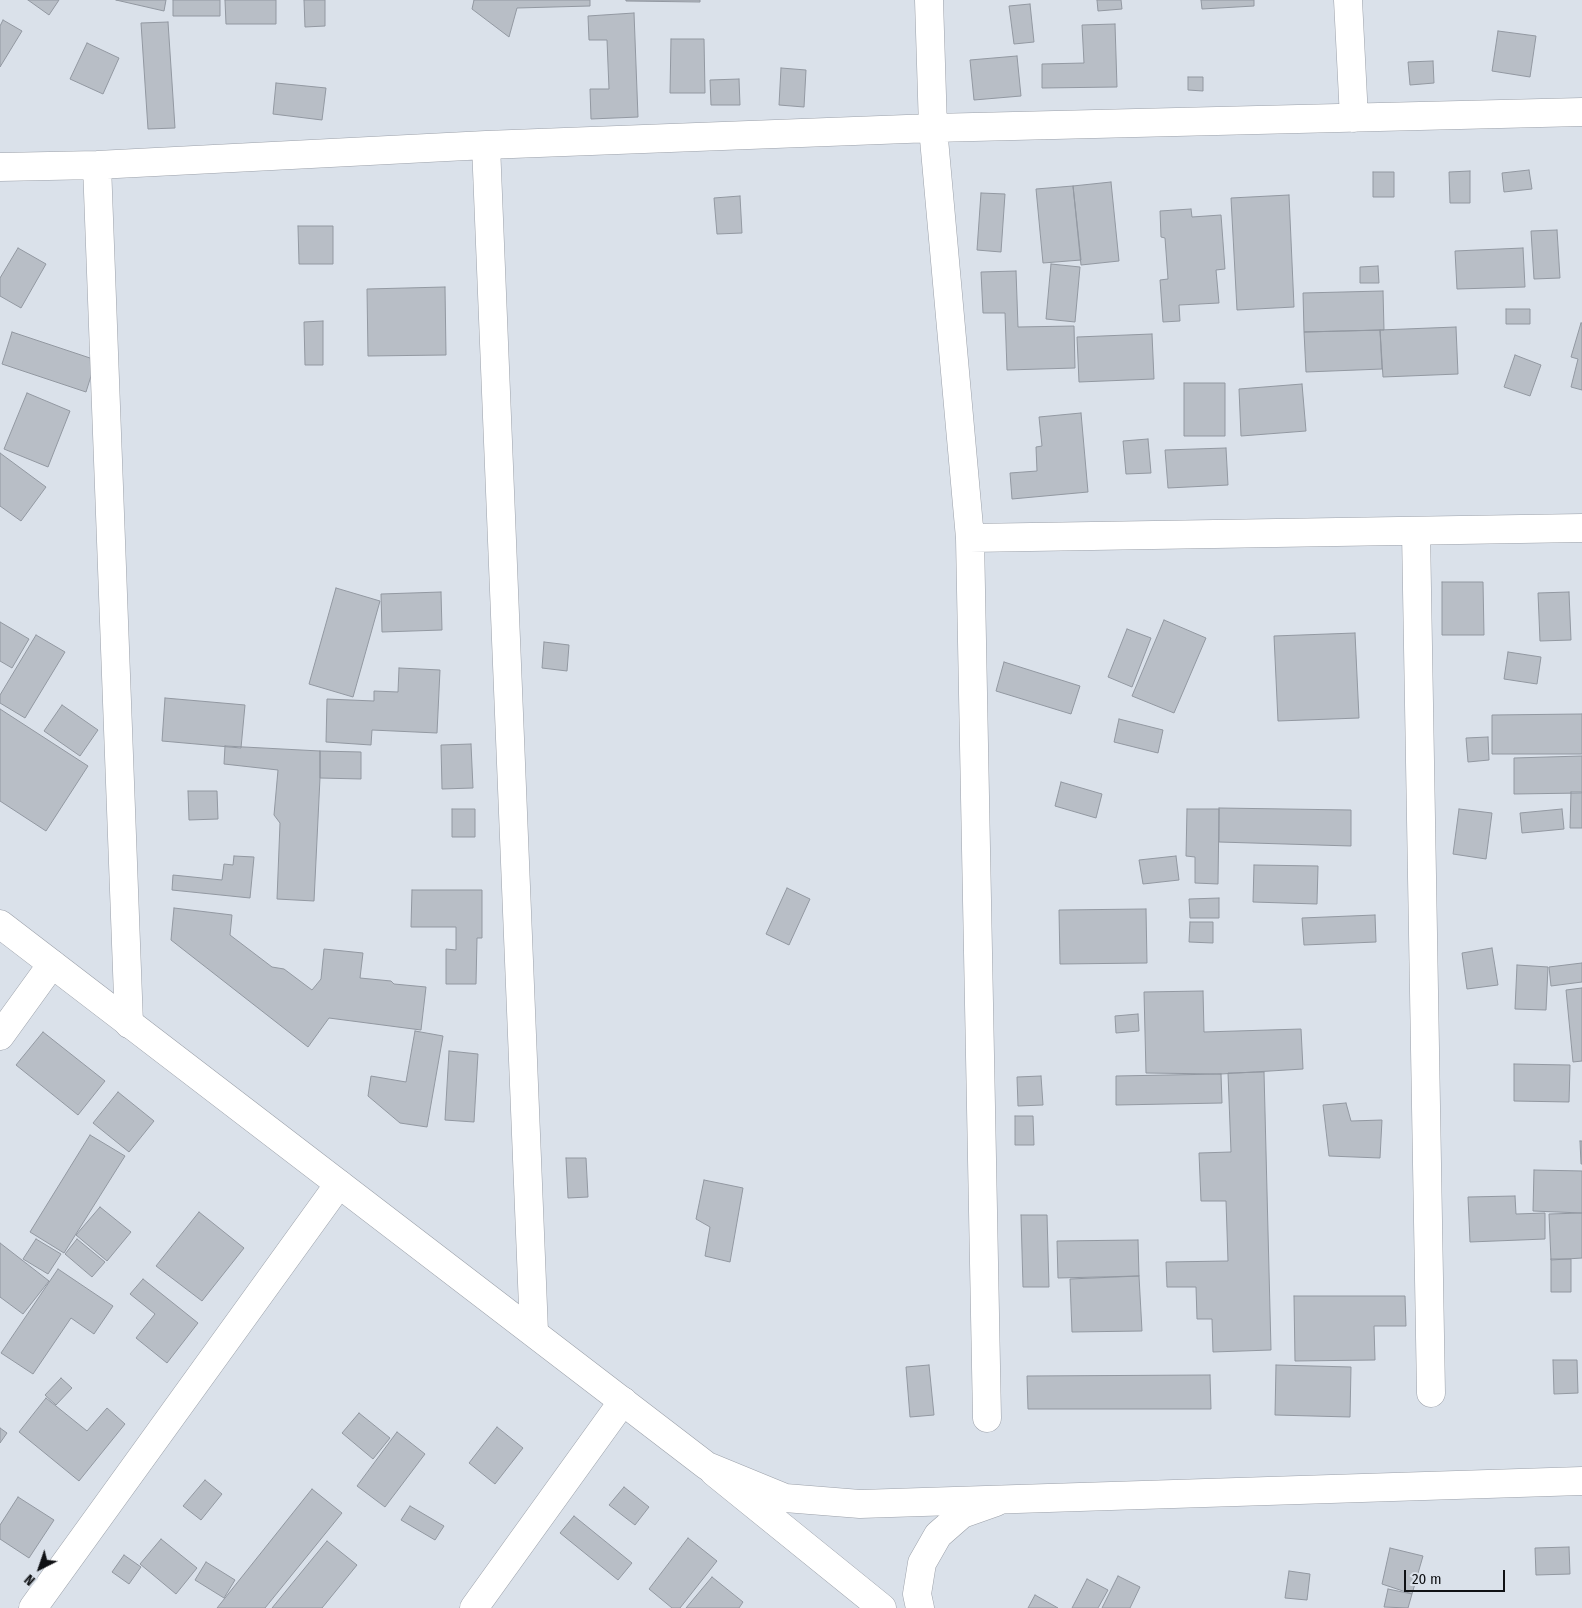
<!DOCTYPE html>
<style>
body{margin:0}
#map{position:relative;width:1582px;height:1608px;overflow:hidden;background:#dae1ea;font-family:"Fira Sans Condensed",sans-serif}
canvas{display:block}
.north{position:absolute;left:15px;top:1543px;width:50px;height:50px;-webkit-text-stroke:4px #dae1ea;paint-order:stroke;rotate:221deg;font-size:14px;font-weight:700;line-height:20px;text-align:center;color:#0f1114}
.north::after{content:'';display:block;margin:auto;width:18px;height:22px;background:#0f1114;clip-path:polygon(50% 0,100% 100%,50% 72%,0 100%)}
.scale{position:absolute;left:1404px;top:1570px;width:101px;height:22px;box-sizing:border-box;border:2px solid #0f1114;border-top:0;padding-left:6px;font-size:15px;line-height:18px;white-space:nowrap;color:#0f1114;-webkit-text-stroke:4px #dae1ea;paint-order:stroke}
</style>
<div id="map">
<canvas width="1582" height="1608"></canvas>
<div class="north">N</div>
<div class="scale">20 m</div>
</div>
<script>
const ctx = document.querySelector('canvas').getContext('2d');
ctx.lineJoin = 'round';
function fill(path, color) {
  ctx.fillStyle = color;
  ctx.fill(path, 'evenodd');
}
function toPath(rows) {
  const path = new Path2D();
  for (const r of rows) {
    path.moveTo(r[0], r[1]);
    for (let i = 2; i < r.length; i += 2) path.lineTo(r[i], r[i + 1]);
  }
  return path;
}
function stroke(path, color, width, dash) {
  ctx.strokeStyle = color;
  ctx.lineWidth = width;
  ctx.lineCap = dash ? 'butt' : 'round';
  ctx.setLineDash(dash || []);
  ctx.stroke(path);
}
const building = toPath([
 [28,0,59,0,49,15,28,0],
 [116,0,166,0,164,11,116,0],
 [173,0,220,0,220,16,173,16,173,0],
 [225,0,276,0,276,24,226,24,225,0],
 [304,0,325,0,325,26,305,27,304,0],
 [474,0,590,0,590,6,517,8,509,37,472,9,474,0],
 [626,0,700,0,700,2,626,1,626,0],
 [1097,0,1121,0,1122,9,1098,11,1097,0],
 [1201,0,1254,0,1254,6,1202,9,1201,0],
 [1030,4,1034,42,1014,44,1009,6,1030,4],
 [634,13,638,117,591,119,590,89,609,89,607,40,589,40,588,16,634,13],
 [3,20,22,31,0,67,0,26,3,20],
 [168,22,175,128,148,129,141,23,168,22],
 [1115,24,1117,87,1042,88,1042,64,1084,63,1082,25,1115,24],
 [1498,31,1536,36,1530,77,1492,71,1498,31],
 [671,39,704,39,705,93,670,93,671,39],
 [87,43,119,58,103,94,70,79,87,43],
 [1017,56,1021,96,974,100,970,60,1017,56],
 [1433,61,1434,83,1410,85,1408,62,1433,61],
 [781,68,806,70,804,107,779,105,781,68],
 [1188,77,1203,77,1203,91,1188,90,1188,77],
 [739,79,740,105,711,105,710,80,739,79],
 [276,83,326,88,322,120,273,114,276,83],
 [1529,170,1532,189,1504,192,1502,173,1529,170],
 [1470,171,1470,203,1450,203,1449,172,1470,171],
 [1373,172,1394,172,1394,197,1373,197,1373,172],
 [1111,182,1119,261,1081,265,1073,186,1111,182],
 [1073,186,1081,260,1043,263,1036,189,1073,186],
 [981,193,1005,194,1001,252,977,250,981,193],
 [1289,195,1294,307,1237,310,1231,198,1289,195],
 [740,196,742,233,717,234,714,198,740,196],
 [1191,209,1192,217,1221,215,1225,269,1216,270,1219,303,1179,305,1180,321,1163,322,1160,280,1168,279,1165,238,1161,237,1160,211,1191,209],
 [298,226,333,226,333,264,299,264,298,226],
 [1557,230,1560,278,1534,279,1531,231,1557,230],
 [18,248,46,264,21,308,0,296,0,278,18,248],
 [1523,248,1525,287,1457,289,1455,251,1523,248],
 [1051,264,1080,267,1075,322,1046,319,1051,264],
 [1378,266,1379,283,1360,283,1360,267,1378,266],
 [1016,271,1018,327,1074,326,1075,368,1007,370,1005,313,983,313,981,272,1016,271],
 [445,287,446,355,368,356,367,289,445,287],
 [1383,291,1384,330,1304,332,1303,293,1383,291],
 [1506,309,1530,309,1530,324,1506,324,1506,309],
 [323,321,323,365,305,365,304,322,323,321],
 [1581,323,1582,323,1582,390,1571,387,1578,359,1571,357,1581,323],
 [1456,327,1458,374,1383,377,1380,330,1456,327],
 [1380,330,1382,369,1306,372,1304,332,1380,330],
 [12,332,96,360,86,392,2,364,12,332],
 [1152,334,1154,379,1079,382,1077,337,1152,334],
 [1515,355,1541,365,1530,396,1504,387,1515,355],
 [1184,383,1225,383,1225,436,1184,436,1184,383],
 [1302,384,1306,431,1241,436,1239,389,1302,384],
 [27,393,70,411,48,467,4,449,27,393],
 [1081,413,1088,492,1012,499,1010,473,1037,471,1036,447,1042,446,1039,417,1081,413],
 [1148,439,1151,473,1126,474,1123,441,1148,439],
 [1226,448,1228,485,1168,488,1165,450,1226,448],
 [0,453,46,487,21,521,0,506,0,453],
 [1442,582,1483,582,1484,635,1442,635,1442,582],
 [336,588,380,601,353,697,309,684,336,588],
 [441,592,442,630,382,632,381,594,441,592],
 [1569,592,1571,640,1540,641,1538,593,1569,592],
 [1164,620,1206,638,1174,713,1132,696,1164,620],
 [0,622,29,639,12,668,0,661,0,622],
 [1127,629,1151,638,1132,687,1108,677,1127,629],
 [1355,633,1359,718,1278,721,1274,636,1355,633],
 [36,635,65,652,25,718,0,703,0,695,36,635],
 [544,642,569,645,567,671,542,668,544,642],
 [1508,652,1541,657,1537,684,1504,679,1508,652],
 [1004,662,1080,686,1071,714,996,691,1004,662],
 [399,668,440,670,437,733,372,730,371,745,326,742,327,699,374,701,374,691,398,692,399,668],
 [165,698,245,705,241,748,162,741,165,698],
 [62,705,98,730,80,756,44,731,62,705],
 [0,709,88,766,46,831,0,801,0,709],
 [1582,714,1582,754,1492,754,1492,715,1582,714],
 [1119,719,1163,730,1158,753,1114,742,1119,719],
 [1488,737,1489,760,1468,762,1466,738,1488,737],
 [471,744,473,788,442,789,441,745,471,744],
 [225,746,320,751,320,778,314,901,277,899,280,823,274,815,278,770,224,764,225,746],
 [320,751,361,752,361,779,320,778,320,751],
 [1582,756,1582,793,1514,794,1514,758,1582,756],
 [1061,782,1102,794,1096,818,1055,806,1061,782],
 [188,791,217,791,218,819,189,820,188,791],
 [1571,792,1582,792,1582,828,1570,828,1571,792],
 [1219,808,1351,810,1351,846,1219,842,1219,808],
 [452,809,475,809,475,837,452,837,452,809],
 [1187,809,1219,809,1218,884,1195,883,1195,857,1186,856,1187,809],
 [1459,809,1492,813,1486,859,1453,854,1459,809],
 [1562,809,1564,829,1522,833,1520,813,1562,809],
 [234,856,254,857,250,898,172,890,173,875,222,880,224,864,233,865,234,856],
 [1176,856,1179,880,1143,884,1139,860,1176,856],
 [1254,865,1318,866,1317,904,1253,902,1254,865],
 [787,888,810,899,789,945,766,934,787,888],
 [412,890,482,890,482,938,477,938,476,984,446,984,446,949,456,950,456,927,411,927,412,890],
 [1219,898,1219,918,1190,918,1189,899,1219,898],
 [174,908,232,915,230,935,272,967,284,969,312,990,321,979,324,949,363,953,360,978,391,981,394,984,426,987,421,1030,329,1018,308,1047,171,940,174,908],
 [1146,909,1147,963,1060,964,1059,910,1146,909],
 [1375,915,1376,942,1304,945,1302,918,1375,915],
 [1190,922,1213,922,1213,943,1189,942,1190,922],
 [1492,948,1498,985,1467,989,1462,953,1492,948],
 [1582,963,1582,982,1551,986,1549,967,1582,963],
 [1517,965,1548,967,1546,1010,1515,1009,1517,965],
 [1582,988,1582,1061,1573,1062,1566,990,1582,988],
 [1203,991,1204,1032,1301,1029,1303,1069,1221,1074,1146,1073,1144,992,1203,991],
 [1138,1014,1139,1031,1116,1033,1115,1016,1138,1014],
 [415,1031,443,1036,427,1127,400,1123,368,1096,371,1076,406,1082,415,1031],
 [43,1032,105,1081,78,1115,16,1065,43,1032],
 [449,1051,478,1054,474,1122,445,1120,449,1051],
 [1514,1064,1570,1065,1569,1102,1514,1101,1514,1064],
 [1264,1072,1271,1350,1213,1352,1212,1319,1197,1319,1196,1287,1167,1287,1166,1262,1228,1261,1226,1201,1201,1201,1199,1153,1231,1152,1228,1073,1264,1072],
 [1221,1074,1222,1103,1116,1105,1116,1076,1221,1074],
 [1041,1076,1043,1105,1018,1106,1017,1077,1041,1076],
 [118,1092,154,1121,129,1152,93,1123,118,1092],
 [1346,1103,1351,1121,1382,1120,1380,1158,1329,1156,1323,1105,1346,1103],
 [1015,1116,1033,1116,1034,1145,1015,1145,1015,1116],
 [90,1135,125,1156,64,1253,30,1232,90,1135],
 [1580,1141,1582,1141,1582,1164,1581,1164,1580,1141],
 [566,1158,586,1158,588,1197,568,1198,566,1158],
 [1534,1170,1582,1171,1582,1213,1533,1211,1534,1170],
 [704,1180,743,1188,730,1262,705,1256,710,1227,696,1219,704,1180],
 [1515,1196,1516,1214,1545,1213,1545,1239,1470,1242,1468,1197,1515,1196],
 [100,1207,131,1232,107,1261,76,1235,100,1207],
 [199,1212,244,1248,202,1301,156,1266,199,1212],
 [1582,1213,1582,1258,1551,1260,1549,1214,1582,1213],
 [1021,1215,1047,1215,1049,1287,1023,1287,1021,1215],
 [36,1239,61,1254,48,1274,23,1259,36,1239],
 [77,1239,105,1262,92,1277,65,1254,77,1239],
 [1138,1240,1139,1276,1058,1278,1057,1241,1138,1240],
 [0,1243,49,1281,23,1314,0,1297,0,1243],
 [1551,1259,1571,1259,1571,1292,1551,1292,1551,1259],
 [58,1269,113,1306,94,1334,71,1318,33,1374,1,1353,58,1269],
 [1139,1276,1142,1331,1072,1332,1070,1279,1139,1276],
 [143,1279,198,1323,167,1363,136,1338,155,1314,130,1294,143,1279],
 [1294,1296,1405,1296,1406,1326,1374,1326,1375,1360,1295,1361,1294,1296],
 [1553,1360,1577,1360,1578,1393,1554,1394,1553,1360],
 [929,1365,934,1415,910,1417,906,1367,929,1365],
 [1276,1365,1351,1367,1350,1417,1275,1415,1276,1365],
 [1210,1375,1211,1409,1028,1409,1027,1376,1210,1375],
 [61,1378,72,1388,56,1405,45,1395,61,1378],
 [46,1398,87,1431,107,1408,125,1424,79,1481,19,1432,46,1398],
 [359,1413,390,1438,373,1459,342,1433,359,1413],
 [497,1427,523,1448,495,1484,469,1463,497,1427],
 [0,1428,7,1433,0,1443,0,1428],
 [397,1432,425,1454,385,1507,357,1486,397,1432],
 [205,1480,222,1494,201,1520,183,1506,205,1480],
 [624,1487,649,1507,635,1525,609,1505,624,1487],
 [312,1489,342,1513,265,1608,217,1608,312,1489],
 [18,1497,54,1520,29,1558,0,1539,0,1525,18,1497],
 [410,1506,444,1526,435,1540,401,1520,410,1506],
 [574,1516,632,1563,618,1580,560,1533,574,1516],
 [688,1538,717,1561,680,1608,672,1608,649,1589,688,1538],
 [161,1539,197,1568,176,1594,140,1564,161,1539],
 [327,1541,357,1565,322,1608,272,1608,327,1541],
 [1569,1547,1570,1574,1536,1575,1535,1548,1569,1547],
 [1390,1548,1423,1556,1412,1594,1382,1584,1390,1548],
 [124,1555,141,1567,129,1584,112,1572,124,1555],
 [206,1562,235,1580,224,1598,195,1580,206,1562],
 [1289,1571,1310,1574,1307,1600,1285,1598,1289,1571],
 [1118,1576,1140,1587,1130,1608,1102,1608,1118,1576],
 [712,1577,743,1602,739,1608,686,1608,712,1577],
 [1087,1579,1108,1590,1098,1608,1072,1608,1087,1579],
 [1388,1589,1412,1594,1408,1608,1384,1607,1388,1589],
 [1035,1595,1058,1608,1028,1608,1035,1595]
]);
const minor = toPath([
 [929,0,933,128,970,538,987,1418],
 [1348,0,1354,118],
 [486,145,534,1332],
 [97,165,129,1024],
 [0,167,97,165,486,145,933,128,1582,112],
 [1416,532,1431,1393],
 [970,538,1582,528],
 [0,1036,52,964],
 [714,1472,882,1608],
 [33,1608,339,1184],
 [474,1608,623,1401],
 [920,1608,917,1594,922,1563,938,1535,962,1514,996,1502]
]);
const tertiary = toPath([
 [0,924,707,1466,785,1498,860,1504,1582,1481]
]);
fill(building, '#b8bec6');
stroke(building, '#9298a1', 1);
stroke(minor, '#9ba0a9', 29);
stroke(tertiary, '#9ba0a9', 29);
stroke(minor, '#fff', 28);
stroke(tertiary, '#fff', 28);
</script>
